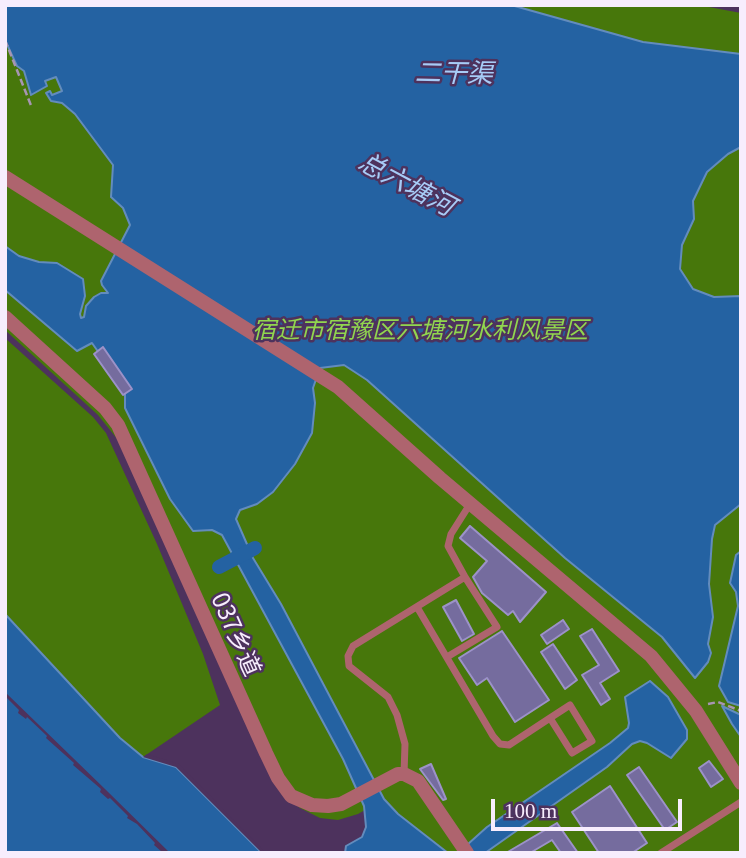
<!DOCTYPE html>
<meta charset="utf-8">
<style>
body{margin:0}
#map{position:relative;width:746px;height:858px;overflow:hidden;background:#4d325d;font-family:Georgia,serif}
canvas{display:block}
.frame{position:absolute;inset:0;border:7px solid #f7edfd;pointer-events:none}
.scale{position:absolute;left:491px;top:799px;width:191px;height:32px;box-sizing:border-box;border:4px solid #f7edfd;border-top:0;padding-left:9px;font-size:21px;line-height:24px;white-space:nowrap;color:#f7edfd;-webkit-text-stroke:5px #4d325d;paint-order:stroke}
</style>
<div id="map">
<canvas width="746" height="858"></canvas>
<div class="frame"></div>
<div class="scale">100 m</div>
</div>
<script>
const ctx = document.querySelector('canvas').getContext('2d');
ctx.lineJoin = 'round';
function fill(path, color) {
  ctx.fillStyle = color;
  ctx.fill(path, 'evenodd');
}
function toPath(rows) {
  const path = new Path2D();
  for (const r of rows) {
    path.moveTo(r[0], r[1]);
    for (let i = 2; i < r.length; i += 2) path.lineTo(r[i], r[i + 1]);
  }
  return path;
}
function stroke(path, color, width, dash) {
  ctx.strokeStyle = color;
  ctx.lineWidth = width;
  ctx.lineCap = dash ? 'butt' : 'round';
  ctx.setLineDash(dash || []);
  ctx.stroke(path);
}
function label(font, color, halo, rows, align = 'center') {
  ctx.font = font + ' Georgia,"Noto Sans SC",serif';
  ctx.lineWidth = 5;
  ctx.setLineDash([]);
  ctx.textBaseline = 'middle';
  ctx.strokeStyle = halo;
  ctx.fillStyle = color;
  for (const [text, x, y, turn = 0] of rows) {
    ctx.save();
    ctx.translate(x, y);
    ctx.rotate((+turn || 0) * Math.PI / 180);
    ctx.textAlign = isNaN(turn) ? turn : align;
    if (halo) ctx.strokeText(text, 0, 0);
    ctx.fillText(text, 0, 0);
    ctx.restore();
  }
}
const green = toPath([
 [5,5,698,5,741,13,741,853,424,853,384,799,358,814,338,820,320,818,300,808,281,793,118,440,98,415,5,330],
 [5,338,93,417,106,433,157,544,203,654,220,705,143,757,119,738,5,614]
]);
const water = toPath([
 [5,5,511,5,643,42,741,54,741,147,728,154,707,172,693,201,694,219,682,245,680,269,693,289,714,297,741,296,741,504,715,525,712,539,709,584,713,617,708,644,711,653,708,662,695,678,662,637,565,558,367,380,344,365,320,368,313,388,315,403,312,433,295,464,273,492,257,504,240,510,236,519,253,558,281,604,384,799,398,814,448,853,345,853,346,846,362,837,366,827,364,806,343,759,222,535,212,530,193,531,170,499,125,408,125,390,92,343,77,351,5,290,5,246,19,256,39,262,57,263,83,279,85,296,80,314,81,318,84,317,86,306,94,297,101,293,108,293,102,285,101,281,130,225,123,208,111,197,113,165,75,114,62,103,51,101,46,93,50,91,52,95,62,91,56,77,45,81,47,86,31,95,24,71,17,66,5,40,5,5],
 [741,551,741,706,728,702,719,686,738,606,736,592,730,583,736,555,741,551],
 [5,614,120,738,143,757,176,767,262,853,5,853,5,614],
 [650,681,668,697,687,730,687,739,671,758,647,743,640,741,632,744,607,767,485,853,458,853,487,827,610,743,628,728,629,723,625,697,650,681],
 [722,706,741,715,741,737,732,724,722,706]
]);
const pier = toPath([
 [5,692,105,789,170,853,162,852,154,845,155,843,137,824,127,818,128,816,110,798,108,799,100,792,101,789,73,765,74,763,46,738,47,736,27,717,26,719,18,713,19,710,5,696],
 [147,754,179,764,266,853,262,853,176,767,143,757]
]);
const canal = toPath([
 [219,567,255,548]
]);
const building = toPath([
 [103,347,132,389,123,395,94,354,103,347],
 [470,526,546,592,520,622,513,611,508,615,482,593,473,577,487,561,460,538,470,526],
 [456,600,474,634,462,641,443,607,456,600],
 [563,620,569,629,547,644,541,635,563,620],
 [592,629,619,671,600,683,610,699,601,705,582,675,599,665,580,636,592,629],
 [502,631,549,700,515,722,487,678,477,685,459,658,502,631],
 [553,644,577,680,565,689,541,652,553,644],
 [709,761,723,779,711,787,699,768,709,761],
 [431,764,446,799,443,800,420,769,431,764],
 [639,767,677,822,665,830,627,775,639,767],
 [610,786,647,843,632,853,599,853,572,812,610,786],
 [557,823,578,853,561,853,552,840,530,853,506,853,557,823]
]);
const path = toPath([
 [5,40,32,108],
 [708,704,718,702,741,711]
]);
const service = toPath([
 [417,607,493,736,500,744,509,745,550,718,570,705,592,741,572,753,550,718],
 [447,657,497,627,465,577],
 [404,774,405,744,397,715,388,697,349,666,348,656,353,646,465,577,448,546,451,534,470,504],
 [661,853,741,802]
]);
const minor = toPath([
 [5,317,105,408,118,425,266,753,278,778,291,796,312,805,328,806,341,804,398,774,404,774,418,781,467,853]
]);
const tertiary = toPath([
 [5,177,338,387,440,478,651,656,696,711,741,783]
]);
const parkNames = [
 ["宿迁市宿豫区六塘河水利风景区",420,329]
];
const streetNames = [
 ["037乡道",237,634,66]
];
const waterNames = [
 ["二干渠",454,72,1],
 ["总六塘河",407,183,28]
];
fill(green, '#47770b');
fill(water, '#2462a2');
stroke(water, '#638cbd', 2);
fill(pier, '#4d325d');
stroke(canal, '#2462a2', 14);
fill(building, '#756c9e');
stroke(building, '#9c92c8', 2);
stroke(path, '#a795b2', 2.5, [7, 3.5]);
stroke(service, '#ae646e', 7);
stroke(minor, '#ae646e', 14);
stroke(tertiary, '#ae646e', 14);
label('italic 24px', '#91d64f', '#4d325d', parkNames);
label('24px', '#f7edfd', '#4d325d', streetNames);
label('italic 26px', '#a7ccf7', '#4d325d', waterNames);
</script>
